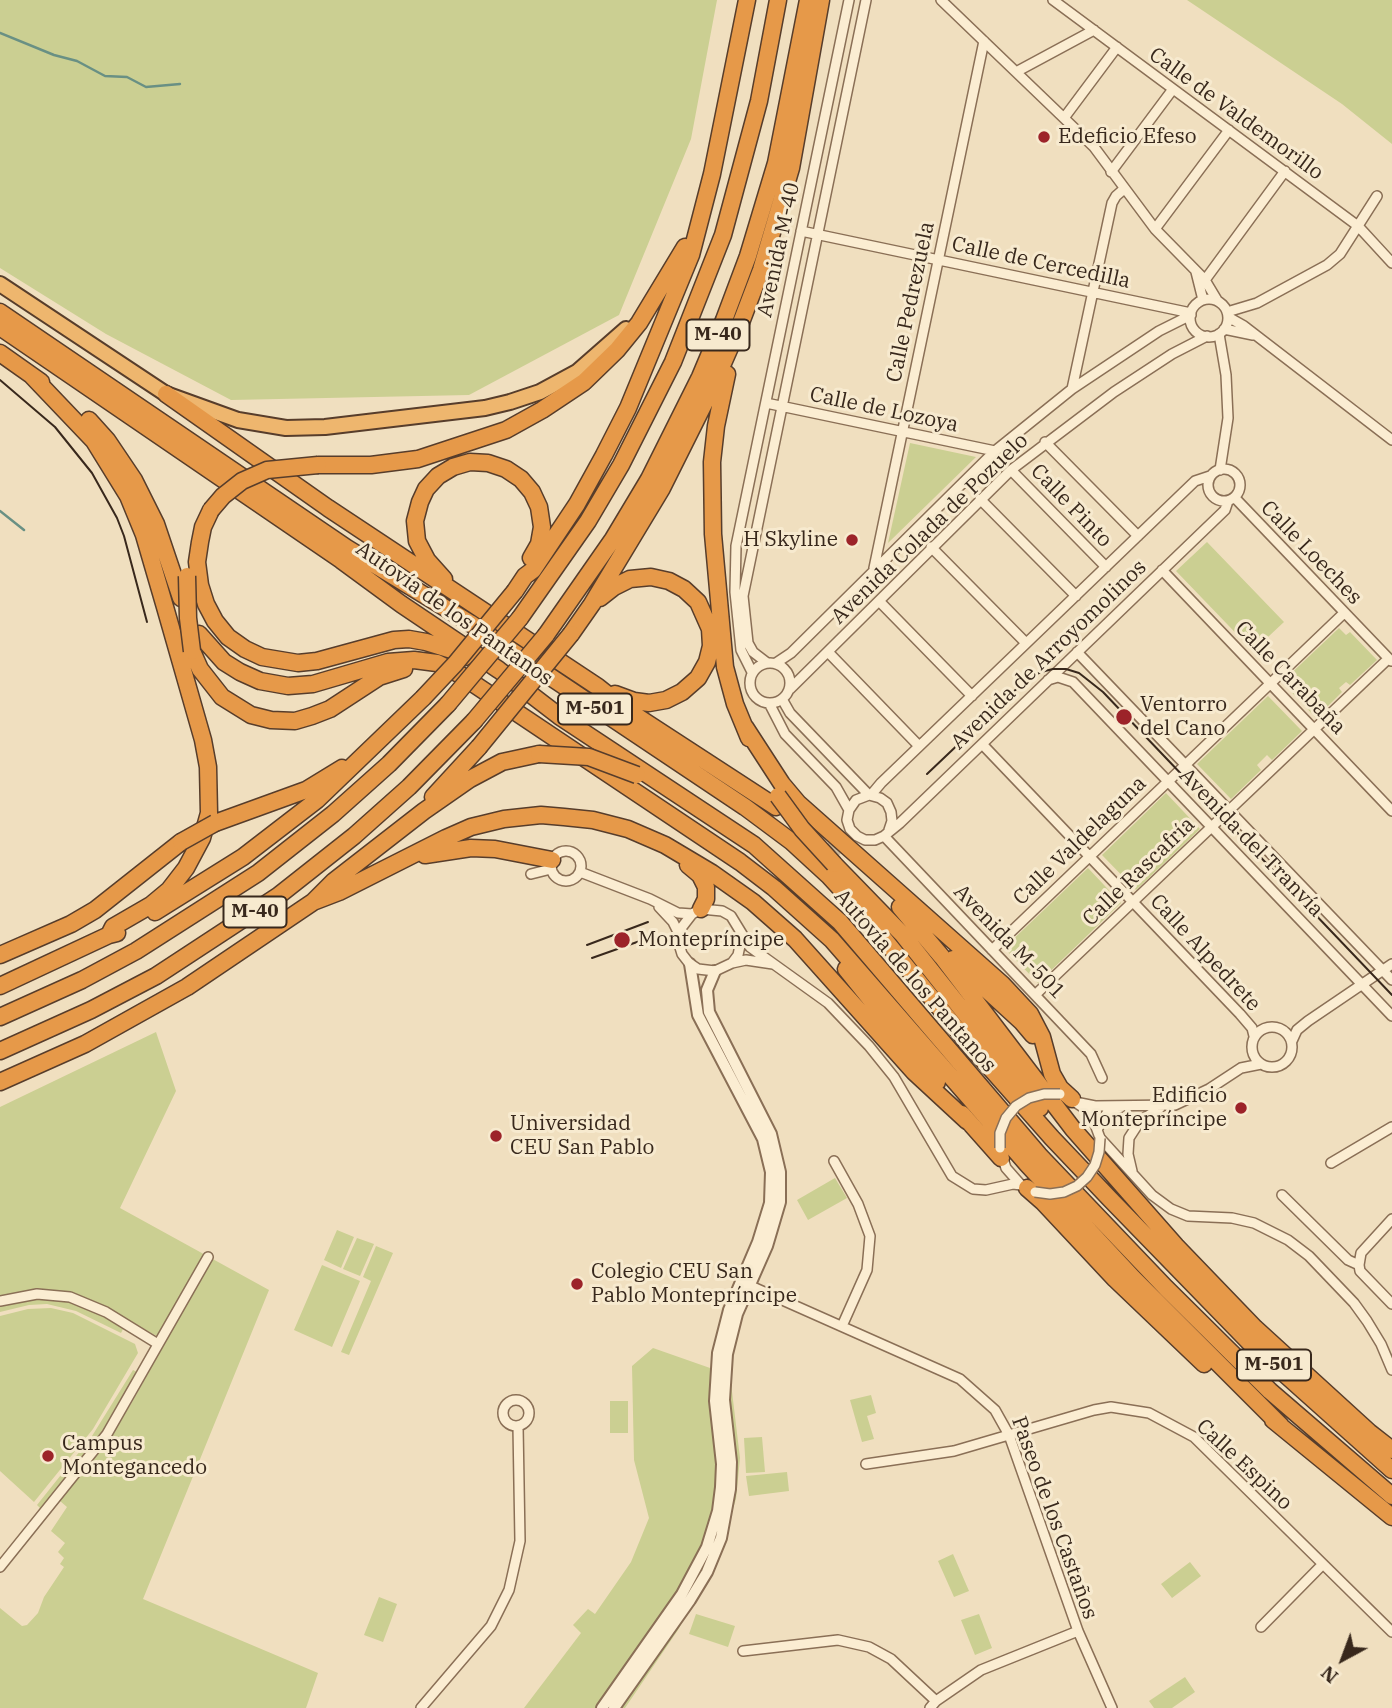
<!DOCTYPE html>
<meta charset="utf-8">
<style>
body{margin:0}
#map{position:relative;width:1392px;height:1708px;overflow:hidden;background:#f0dfbf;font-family:"IBM Plex Serif",serif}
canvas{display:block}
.north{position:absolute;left:1308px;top:1624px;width:70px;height:70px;-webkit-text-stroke:5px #f7eacf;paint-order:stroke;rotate:221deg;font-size:19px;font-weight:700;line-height:28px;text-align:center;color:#38281c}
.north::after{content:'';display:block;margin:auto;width:24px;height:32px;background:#38281c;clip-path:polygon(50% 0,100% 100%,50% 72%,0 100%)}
</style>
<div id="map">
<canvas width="1392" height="1708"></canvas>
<div class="north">N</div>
</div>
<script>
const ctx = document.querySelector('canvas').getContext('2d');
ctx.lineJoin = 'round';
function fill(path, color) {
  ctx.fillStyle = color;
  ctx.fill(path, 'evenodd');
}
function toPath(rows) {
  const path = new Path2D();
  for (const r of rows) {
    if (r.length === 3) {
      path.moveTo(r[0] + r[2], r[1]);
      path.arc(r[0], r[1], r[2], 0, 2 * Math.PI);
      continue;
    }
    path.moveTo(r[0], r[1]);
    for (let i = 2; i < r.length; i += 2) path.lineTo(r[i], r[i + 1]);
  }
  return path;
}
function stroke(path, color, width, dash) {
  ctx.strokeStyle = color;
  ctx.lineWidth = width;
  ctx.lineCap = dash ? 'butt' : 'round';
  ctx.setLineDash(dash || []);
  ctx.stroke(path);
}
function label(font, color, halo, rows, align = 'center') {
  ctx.font = font + ' "IBM Plex Serif",serif';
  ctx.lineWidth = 6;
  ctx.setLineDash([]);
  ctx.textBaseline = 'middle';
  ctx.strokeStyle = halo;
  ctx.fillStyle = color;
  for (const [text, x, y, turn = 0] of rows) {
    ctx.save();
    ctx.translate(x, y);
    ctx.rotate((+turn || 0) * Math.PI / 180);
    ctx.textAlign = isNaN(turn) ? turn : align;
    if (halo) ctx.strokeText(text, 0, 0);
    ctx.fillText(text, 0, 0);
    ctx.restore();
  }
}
const green = toPath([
 [0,0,717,0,691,139,619,315,469,395,231,400,106,334,0,268],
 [1187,0,1392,0,1392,144,1342,104],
 [910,443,976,457,888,543],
 [1207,542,1284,622,1253,651,1176,571],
 [1339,628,1346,635,1350,632,1377,660,1350,685,1346,682,1339,688,1342,692,1316,718,1282,682],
 [1268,696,1302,731,1272,760,1267,755,1257,765,1261,770,1231,799,1197,764],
 [1166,793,1200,829,1136,890,1102,855],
 [1088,868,1121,903,1038,983,1004,948],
 [156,1032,176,1091,120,1208,269,1290,143,1599,318,1673,306,1708,0,1708,0,1608,22,1626,27,1625,38,1613,44,1597,64,1567,60,1564,64,1558,58,1552,65,1543,51,1531,67,1507,60,1501,103,1447,131,1404,166,1341,89,1299,71,1293,53,1291,23,1292,0,1297,0,1107],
 [835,1178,847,1198,808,1220,797,1200],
 [337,1230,354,1237,341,1268,324,1260],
 [357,1238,374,1244,360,1276,343,1269],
 [376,1246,393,1253,349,1355,341,1352,371,1281,363,1277],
 [322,1265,360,1281,332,1347,294,1330],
 [40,1298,73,1302,124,1327,121,1333,76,1311,47,1304,29,1305,0,1312,0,1305],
 [51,1308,73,1313,135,1344,138,1353,93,1429,34,1502,0,1471,0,1316,28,1309],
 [653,1348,730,1375,740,1458,736,1499,717,1559,678,1630,625,1708,524,1708,581,1633,573,1625,588,1609,595,1614,631,1562,649,1518,634,1460,632,1366],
 [133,1370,139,1373,105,1429,41,1509,37,1505,92,1436],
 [871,1395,876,1413,867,1416,874,1439,862,1442,850,1400],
 [610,1401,628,1401,628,1433,610,1433],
 [762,1437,765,1472,746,1473,744,1438],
 [787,1472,789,1491,749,1496,746,1476],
 [953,1554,969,1591,954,1597,938,1561],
 [1190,1562,1201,1576,1172,1598,1161,1584],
 [379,1597,397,1604,383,1642,364,1635],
 [696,1614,735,1626,728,1647,689,1634],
 [979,1614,992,1648,975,1655,961,1620],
 [1185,1677,1195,1692,1172,1708,1154,1708,1149,1701]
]);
const stream = toPath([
 [0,33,54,55,77,61,105,76,127,77,146,87,180,84],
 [0,511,24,530]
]);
const motorwayTunnel = toPath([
 [808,830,846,857]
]);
const minor = toPath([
 [941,0,1094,147,1155,229,1205,280,1217,300],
 [1053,0,1358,226,1392,263],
 [1016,72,1094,30],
 [1064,118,1117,47],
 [1111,172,1173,89],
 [1155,229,1229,130],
 [801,231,1191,313],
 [1196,272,1203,300],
 [1205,280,1285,171],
 [1209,318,19],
 [1227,312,1257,303,1327,265,1340,254,1377,196],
 [1228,317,1244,326,1392,440],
 [1224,329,1253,335],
 [1219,334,1226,375,1228,418,1220,470],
 [1072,389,1112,203,1116,196,1124,189],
 [766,403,995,451],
 [1045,442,1138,536],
 [1224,485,16],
 [1011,470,1106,567],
 [1235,498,1391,661],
 [980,499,1076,596],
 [931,547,1026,643],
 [874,568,984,41],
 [1162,570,1392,811],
 [879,601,972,696],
 [828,652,919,746],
 [1077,652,1392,980],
 [766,662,753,652,748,643,743,596,866,0],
 [770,683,20],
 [776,663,791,653,995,451,1072,389,1159,331,1191,315],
 [752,672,741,650,735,592,736,546,849,0],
 [1048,680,1058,677,1073,682,1392,1016],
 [790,689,1011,470,1114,392,1172,354,1207,336],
 [782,699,790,713,869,795],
 [769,703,785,734,836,787,849,810],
 [982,744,1240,1014,1252,1028,1254,1036],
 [871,795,881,783,1195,481,1210,476],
 [889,830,892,821,891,812,887,803,880,798,869,795,856,800,849,810,847,820,850,829,857,836,865,840,875,840,884,836,900,823,1225,510,1228,501],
 [884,836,1091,1054,1102,1078],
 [566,866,15],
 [580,872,650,899,678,913,692,914],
 [531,874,551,869],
 [659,907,673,922,679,934],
 [992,950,1344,613],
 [732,963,738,955,742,936],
 [773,964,746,960,732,963,715,971,698,969,689,963,682,954,679,944,682,927,692,914,701,909,722,911,731,916,750,947,828,1003,869,1046,894,1077,952,1176,973,1189,986,1190,1013,1184,1021,1185],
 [1035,995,1388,659],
 [1272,1047,20],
 [1292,1041,1297,1030,1308,1021,1392,964],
 [1069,1098,1087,1110,1093,1119,1100,1138,1152,1195,1171,1209,1188,1216,1232,1218,1254,1223,1288,1240,1309,1256,1354,1303,1367,1321,1381,1344,1392,1370],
 [1080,1103,1095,1106,1175,1105,1209,1089,1241,1068,1261,1064],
 [1098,1128,1107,1113,1121,1107],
 [1001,1153,1006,1168,1021,1185],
 [834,1161,858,1204,870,1236,867,1270,842,1326],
 [1331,1163,1392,1127],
 [1132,1171,1128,1154,1129,1138,1140,1121,1160,1108],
 [1282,1195,1348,1260,1359,1265,1360,1271,1392,1304],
 [1359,1265,1361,1253,1392,1219],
 [744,1283,960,1379,995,1410,1009,1435,1078,1631,1112,1708],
 [0,1301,37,1294,70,1297,106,1312,158,1344],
 [516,1413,13],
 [866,1464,954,1451,1094,1410,1111,1407,1149,1413,1194,1437,1392,1632],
 [0,1567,107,1434,208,1257],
 [1261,1627,1323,1564],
 [743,1651,838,1640,869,1647,891,1659,936,1701],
 [421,1708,491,1626,509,1590,520,1541,518,1426],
 [930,1708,936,1701,981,1670,1078,1631]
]);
const tertiary = toPath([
 [602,1708,682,1594,707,1547,718,1511,721,1487,722,1464,715,1401,718,1353,729,1310,758,1242,770,1203,771,1172,763,1139,698,1015,690,964],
 [614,1708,690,1600,707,1572,721,1538,730,1489,731,1462,724,1400,727,1354,737,1314,767,1246,780,1202,780,1172,771,1134,709,1012,707,990,715,971]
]);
const trunk = toPath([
 [0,284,166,394,238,420,286,428,325,427,485,408,510,402,540,392,577,372,626,329]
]);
const motorway = toPath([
 [0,312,347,548,470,623,745,807,792,842,829,876,863,913,969,1044,1052,1138,1110,1199,1250,1343,1392,1470],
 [0,327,341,560,401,604,499,670,559,716,754,845,840,922,1039,1155,1166,1288,1270,1391,1392,1496],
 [0,353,41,382],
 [727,374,716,426,712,462,713,534,725,667,735,704,749,738],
 [32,376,94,441,128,496,144,535,165,607,203,740,208,767,209,813,202,838,186,868,169,890,151,905,113,927,109,935],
 [166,394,328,508,598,687,627,710,776,807],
 [89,420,107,440,134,480,156,524,181,598],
 [318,465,371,465,418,459,506,430,542,410,584,382,617,350,639,323,685,247],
 [211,510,203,527,200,542,197,562,200,585,206,604,215,621,228,637,245,649,262,657,298,663,317,661,394,640,409,639,426,642,452,650,465,657],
 [444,579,427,560,417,541,415,521,420,502,426,489,438,476,453,467,470,462,488,463,506,469,521,479,532,492,539,507,542,527,539,544,531,558],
 [515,591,525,576,533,570,577,504,604,455,628,408,691,255,712,174,747,0],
 [600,598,614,587,630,579,651,577,669,581,684,589,698,602,710,629,711,646,707,662,698,678,682,692,666,700,649,703,634,701,615,694],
 [520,618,588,521,621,465,673,362,723,235,759,101,778,0],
 [199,634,224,662,240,672,260,681,288,686,313,684,388,662,414,660,437,663,459,674,740,862,774,888,832,940,1027,1164,1133,1278,1281,1426],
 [571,634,592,604,662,488,713,386,742,320,761,270,791,168,821,0],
 [546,635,613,539,649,479,700,377,724,320,748,256,776,163,808,0],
 [192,651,200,669,222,697,251,715,271,720,295,721,312,716,330,709,379,677,404,669],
 [745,727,782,784,798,803,1002,984,1030,1014,1042,1037,1052,1074,1060,1088,1072,1099],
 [433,797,479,747],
 [215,823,306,790,342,768],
 [425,855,471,848,495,849,552,860],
 [834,864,903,935,1040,1108],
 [688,865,700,875,706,887,706,899,701,909],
 [313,902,339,892,446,838,471,827,504,819,541,815,564,817,593,820,628,829,665,845,712,873,753,902,795,939,914,1072,967,1121],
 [900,907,942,957,1073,1129,1176,1246,1255,1328,1369,1432,1392,1450],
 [155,912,243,857,317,800,423,698],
 [0,955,71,924,95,910,181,842],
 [953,959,1022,1022,1033,1035],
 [846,969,937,1082],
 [0,986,109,935,117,933],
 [0,1017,82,980,136,951,258,873,333,814,389,764,448,704],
 [0,1051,91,1010,156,976,278,896,354,836,409,787,474,721],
 [0,1082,85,1044,187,987,313,902,334,881,424,811,470,779,502,762,539,754],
 [962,1114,1001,1158],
 [1027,1188,1043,1202,1115,1279,1204,1364],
 [1273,1420,1392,1517]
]);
const tram = toPath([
 [0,380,55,427,92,473,117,518,124,536,147,622],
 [927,774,1027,679,1041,672,1053,669,1066,669,1079,673,1103,692,1392,995],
 [587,945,648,922],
 [592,958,654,936]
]);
const minorBridge = toPath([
 [1000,1148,1000,1133,1006,1118,1016,1106,1029,1098,1044,1094,1060,1094],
 [1035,1192,1050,1194,1064,1192,1077,1186,1087,1177,1095,1165,1099,1152,1100,1138]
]);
const motorwayBridge = toPath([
 [211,510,223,496,242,481,267,470,318,465],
 [187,576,188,618,192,651],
 [423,698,455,664,515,591],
 [448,704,520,618],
 [474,721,546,635],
 [479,747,571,634],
 [539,754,589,757,637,775],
 [778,796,802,829,834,864],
 [181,842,215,823]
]);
const markers = [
 [1044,137,7,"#9c2329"],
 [852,540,7,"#9c2329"],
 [1124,717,9,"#9c2329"],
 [622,940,9,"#9c2329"],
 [1241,1108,7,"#9c2329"],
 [496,1136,7,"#9c2329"],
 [577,1284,7,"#9c2329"],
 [48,1456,7,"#9c2329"]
];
const shields = [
 [718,335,63],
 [595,709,74],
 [255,912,63],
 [1274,1365,74]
];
const shieldNames = [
 ["M-40",718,335],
 ["M-501",595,709],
 ["M-40",255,912],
 ["M-501",1274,1365]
];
const streetNames = [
 ["Calle de Valdemorillo",1236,114,36],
 ["Avenida M-40",779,250,-78],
 ["Calle de Cercedilla",1041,263,12],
 ["Calle Pedrezuela",911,302,-78],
 ["Calle de Lozoya",884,410,12],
 ["Calle Pinto",1071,506,46],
 ["Avenida Colada de Pozuelo",930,529,-44],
 ["Calle Loeches",1311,553,46],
 ["Autovía de los Pantanos",454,614,35],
 ["Avenida de Arroyomolinos",1049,655,-44],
 ["Calle Carabaña",1290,678,46],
 ["Calle Valdelaguna",1080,841,-44],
 ["Avenida del Tranvía",1251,843,46],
 ["Calle Rascafría",1139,872,-44],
 ["Avenida M-501",1009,942,46],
 ["Calle Alpedrete",1205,953,47],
 ["Autovía de los Pantanos",915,981,49],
 ["Calle Espino",1244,1465,43],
 ["Paseo de los Castaños",1054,1518,70]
];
const poiNames = [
 ["Edeficio Efeso",1058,137],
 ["H Skyline",838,540,"right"],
 ["Ventorro",1140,705],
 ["del Cano",1140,729],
 ["Montepríncipe",638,940],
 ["Edificio",1227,1096,"right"],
 ["Montepríncipe",1227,1120,"right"],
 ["Universidad",510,1124],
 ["CEU San Pablo",510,1148],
 ["Colegio CEU San",591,1272],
 ["Pablo Montepríncipe",591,1296],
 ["Campus",62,1444],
 ["Montegancedo",62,1468]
];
fill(green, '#cbcf92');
stroke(stream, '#699084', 2.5);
stroke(motorwayTunnel, '#cbba9e', 16, [16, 8]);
stroke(minor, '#8a6f56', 12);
stroke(tertiary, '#8a6f56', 14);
stroke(trunk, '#573d2b', 18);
stroke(motorway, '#573d2b', 19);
stroke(minor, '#fbedd2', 9);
stroke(tertiary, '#fbedd2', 10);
stroke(trunk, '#eeb66e', 14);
stroke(motorway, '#e69949', 16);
stroke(tram, '#38281c', 2);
stroke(minorBridge, '#8a6f56', 12, []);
stroke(motorwayBridge, '#573d2b', 19, []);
stroke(minorBridge, '#fbedd2', 9);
stroke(motorwayBridge, '#e69949', 16);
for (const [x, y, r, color] of markers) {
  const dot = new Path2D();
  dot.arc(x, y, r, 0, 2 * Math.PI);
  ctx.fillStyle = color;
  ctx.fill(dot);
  stroke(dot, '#f7eacf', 2.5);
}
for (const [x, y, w] of shields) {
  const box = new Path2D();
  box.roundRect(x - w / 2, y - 15.5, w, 31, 5);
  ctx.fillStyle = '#f7eacf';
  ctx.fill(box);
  stroke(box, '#38281c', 2);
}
label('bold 19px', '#38281c', null, shieldNames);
label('21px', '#38281c', '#f7eacf', streetNames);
label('21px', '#38281c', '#f7eacf', poiNames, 'left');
</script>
